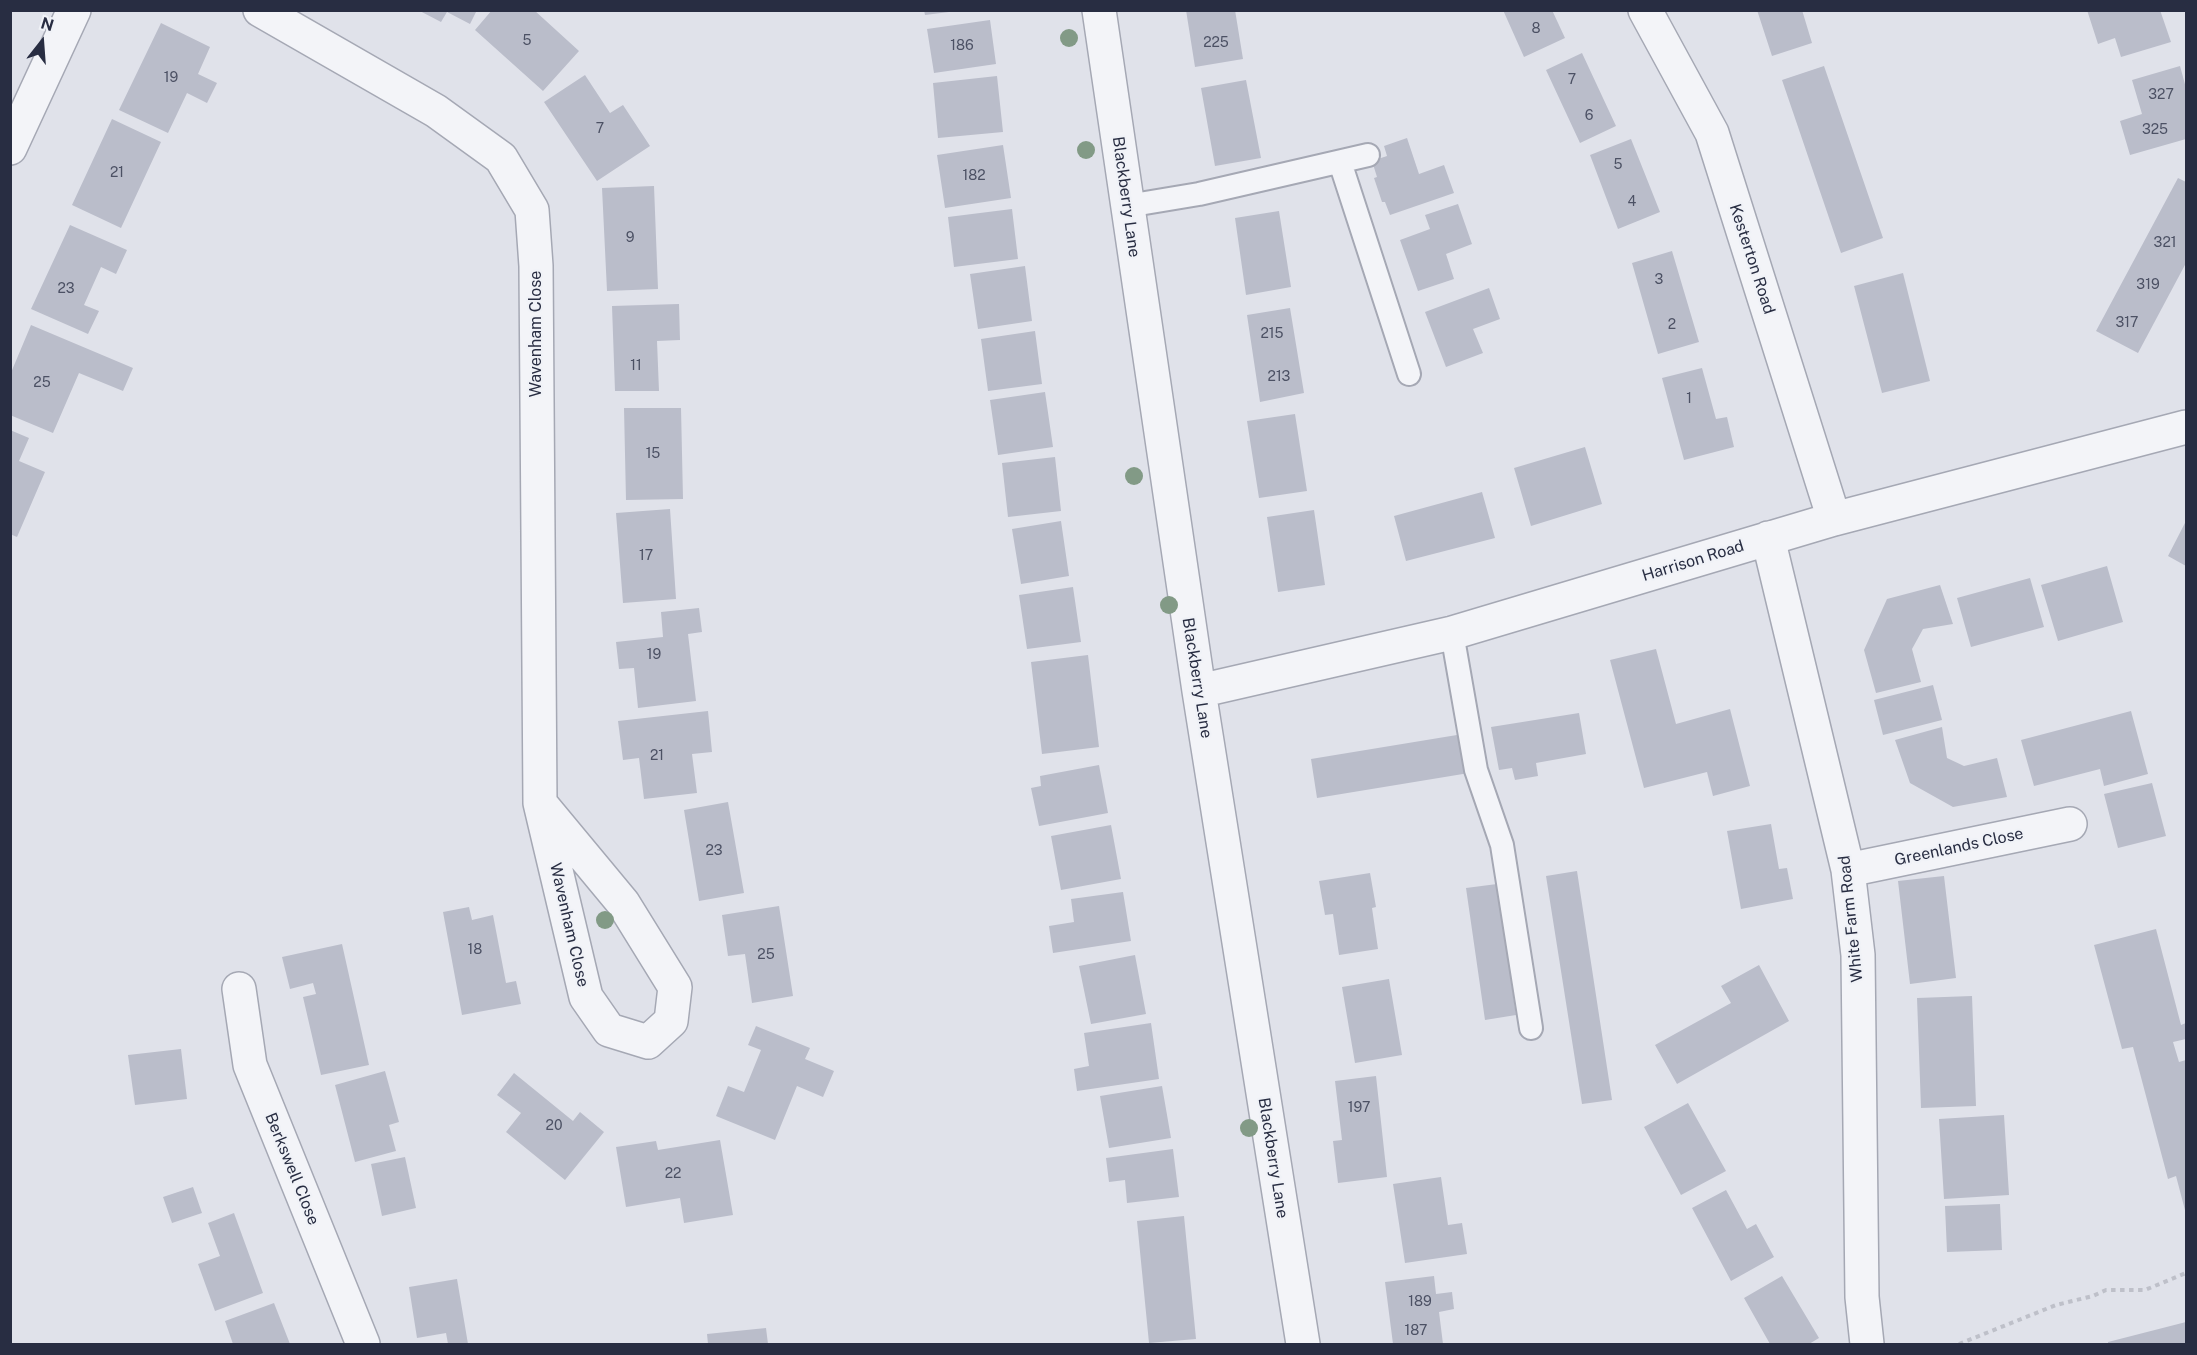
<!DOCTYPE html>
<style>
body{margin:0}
#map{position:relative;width:2197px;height:1355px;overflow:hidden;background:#e0e2ea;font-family:"Public Sans",sans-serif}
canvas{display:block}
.frame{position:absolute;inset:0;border:12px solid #282d42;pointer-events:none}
.north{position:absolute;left:12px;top:12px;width:60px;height:60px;-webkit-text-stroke:4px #f0f2f7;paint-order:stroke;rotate:17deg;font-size:16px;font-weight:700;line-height:24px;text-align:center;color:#282d42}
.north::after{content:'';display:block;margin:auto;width:21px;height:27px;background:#282d42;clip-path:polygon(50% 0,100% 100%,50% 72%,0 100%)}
</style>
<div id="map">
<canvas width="2197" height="1355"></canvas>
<div class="frame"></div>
<div class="north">N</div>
</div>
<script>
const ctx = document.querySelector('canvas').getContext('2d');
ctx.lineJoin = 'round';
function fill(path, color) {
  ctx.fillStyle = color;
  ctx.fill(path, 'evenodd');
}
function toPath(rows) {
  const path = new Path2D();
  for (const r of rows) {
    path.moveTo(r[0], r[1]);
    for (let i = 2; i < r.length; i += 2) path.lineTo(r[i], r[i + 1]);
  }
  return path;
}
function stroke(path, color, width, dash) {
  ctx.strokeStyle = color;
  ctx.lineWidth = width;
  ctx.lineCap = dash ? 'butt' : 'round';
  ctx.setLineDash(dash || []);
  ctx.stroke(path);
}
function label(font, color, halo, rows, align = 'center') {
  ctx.font = font + ' "Public Sans",sans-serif';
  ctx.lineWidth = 4.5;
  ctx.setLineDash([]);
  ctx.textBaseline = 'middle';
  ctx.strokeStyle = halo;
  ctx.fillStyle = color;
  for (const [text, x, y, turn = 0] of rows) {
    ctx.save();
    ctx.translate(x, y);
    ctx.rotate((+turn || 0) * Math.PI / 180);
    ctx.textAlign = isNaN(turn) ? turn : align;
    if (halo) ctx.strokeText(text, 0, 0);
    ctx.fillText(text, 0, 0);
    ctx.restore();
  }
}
const building = toPath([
 [418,10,477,10,470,24,447,12,441,22],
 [492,10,534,10,579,51,543,91,475,30],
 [924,10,949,10,949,12,925,15],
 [1186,10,1235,10,1243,59,1195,67],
 [1503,10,1552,10,1565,38,1524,57],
 [1757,10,1802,10,1812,43,1772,56],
 [2087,10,2160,10,2171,42,2121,57,2115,38,2098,44],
 [990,20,996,64,934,73,927,29],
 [161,23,210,47,198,74,217,83,207,103,187,93,168,133,119,110],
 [1582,53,1616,126,1580,143,1546,70],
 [1824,66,1883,238,1841,253,1782,80],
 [2180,66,2186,88,2186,139,2130,155,2120,121,2142,114,2132,80],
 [585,75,610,113,623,105,650,146,597,181,544,102],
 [997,76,1003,132,938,138,933,83],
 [1246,80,1261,158,1215,166,1201,88],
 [112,119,161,142,121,228,72,205],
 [1407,138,1419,174,1444,165,1454,193,1390,215,1385,202,1382,202,1374,178,1377,177,1372,161,1387,156,1384,146],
 [1631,139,1660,212,1618,229,1590,155],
 [1003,145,1011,198,945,208,937,155],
 [2178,178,2186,182,2186,263,2138,353,2096,331],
 [654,186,658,289,607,291,602,188],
 [1458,204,1472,244,1446,254,1454,279,1418,291,1400,240,1430,229,1425,215],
 [1012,209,1018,259,954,267,948,217],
 [1279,211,1291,287,1246,295,1235,218],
 [70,225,127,250,116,274,101,267,84,305,99,311,88,334,31,309],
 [1672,251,1699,342,1658,354,1632,263],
 [1025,266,1032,321,978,329,970,274],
 [1903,273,1930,381,1882,393,1854,286],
 [1489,288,1500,319,1473,329,1483,353,1446,367,1425,312],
 [679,304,680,340,657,341,659,391,615,391,612,306],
 [1290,308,1304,393,1260,402,1247,315],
 [31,325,133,368,123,391,79,373,53,433,10,415,10,375],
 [1035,331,1042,384,988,391,981,339],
 [1702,368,1716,419,1727,417,1734,447,1684,460,1662,378],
 [1045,392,1053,447,998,455,990,400],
 [624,408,681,408,683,499,626,500],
 [1295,414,1307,491,1259,498,1247,421],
 [10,430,29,438,19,461,45,472,17,537,10,534],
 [1585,447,1602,504,1531,526,1514,468],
 [1055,457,1061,511,1008,517,1002,463],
 [1482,492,1495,538,1406,561,1394,516],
 [670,509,676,599,623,603,616,513],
 [1314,510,1325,585,1278,592,1267,517],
 [1061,521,1069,576,1021,584,1012,529],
 [2186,521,2186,566,2168,556],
 [2107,566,2123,622,2058,641,2041,585],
 [2030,578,2044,627,1971,647,1957,598],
 [1940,585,1953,624,1923,629,1912,649,1921,682,1876,693,1864,650,1887,599],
 [1073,587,1081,642,1027,649,1019,595],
 [699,608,702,632,688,634,696,701,638,708,634,668,619,669,616,642,663,637,661,612],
 [1656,649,1676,724,1730,709,1750,786,1713,796,1707,772,1644,788,1610,660],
 [1088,655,1099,747,1042,754,1031,662],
 [1933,685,1942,720,1883,735,1874,700],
 [708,711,712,752,692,754,697,793,644,799,639,758,623,760,618,721],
 [2131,711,2148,774,2104,786,2100,769,2034,786,2021,740],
 [1579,713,1586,754,1536,763,1538,776,1515,780,1512,768,1499,770,1491,727],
 [1942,727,1947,758,1964,766,1997,758,2007,797,1953,807,1910,783,1895,740],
 [1463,734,1469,773,1317,798,1311,759],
 [1099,765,1108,813,1039,826,1031,788,1041,786,1040,776],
 [2152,783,2166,836,2118,848,2104,794],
 [728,802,744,893,699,901,684,810],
 [1771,824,1779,869,1787,868,1793,899,1741,909,1727,831],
 [1111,825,1121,879,1061,890,1051,836],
 [1577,871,1612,1100,1582,1104,1546,876],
 [1370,873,1376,907,1372,908,1378,949,1339,955,1333,914,1325,915,1319,881],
 [1944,876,1956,978,1910,984,1898,881],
 [1497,884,1516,1015,1485,1020,1466,888],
 [1123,892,1131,941,1053,953,1049,926,1074,922,1071,899],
 [779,906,793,996,752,1003,745,954,728,956,722,915],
 [469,907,472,920,493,915,506,983,516,981,521,1004,462,1015,443,912],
 [2156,929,2181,1025,2186,1023,2186,1039,2173,1042,2179,1062,2186,1060,2186,1214,2176,1176,2168,1179,2133,1047,2122,1049,2094,945],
 [342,944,369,1065,321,1075,303,997,316,994,313,983,290,989,282,957],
 [1135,955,1146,1014,1091,1024,1079,966],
 [1759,965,1789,1021,1677,1084,1655,1045,1731,1003,1721,986],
 [1389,979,1402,1055,1355,1063,1342,987],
 [1972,996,1976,1106,1921,1108,1917,998],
 [1151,1023,1159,1079,1077,1091,1074,1069,1089,1066,1084,1033],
 [756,1026,810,1048,805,1059,834,1071,823,1097,797,1086,775,1140,716,1116,728,1086,744,1092,761,1050,748,1045],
 [181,1049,187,1099,135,1105,128,1055],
 [385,1071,399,1122,389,1125,396,1151,355,1162,335,1085],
 [514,1073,573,1121,580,1112,604,1132,565,1180,506,1132,521,1113,497,1095],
 [1376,1076,1387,1177,1338,1183,1333,1141,1342,1140,1335,1081],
 [1162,1086,1171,1138,1109,1148,1100,1096],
 [1688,1103,1726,1171,1681,1195,1644,1127],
 [2004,1115,2009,1195,1944,1199,1939,1119],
 [720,1140,733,1215,684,1223,680,1198,626,1207,616,1147,656,1141,658,1150],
 [1173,1149,1179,1197,1127,1203,1125,1180,1109,1182,1106,1158],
 [405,1157,416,1208,382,1216,371,1164],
 [1441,1177,1448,1225,1462,1223,1467,1254,1405,1263,1393,1184],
 [193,1187,202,1213,172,1223,163,1197],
 [1726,1190,1747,1229,1756,1224,1774,1257,1731,1281,1692,1208],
 [2000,1204,2002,1250,1947,1252,1945,1206],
 [234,1213,263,1293,215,1311,198,1264,220,1256,208,1223],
 [1184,1216,1196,1339,1149,1343,1137,1221],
 [1434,1276,1436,1294,1452,1292,1454,1309,1439,1312,1443,1344,1393,1344,1385,1282],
 [1782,1276,1819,1338,1809,1344,1770,1344,1744,1298],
 [457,1279,468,1344,448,1344,446,1333,417,1338,409,1287],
 [274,1303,290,1344,233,1344,225,1321],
 [2186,1322,2186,1344,2108,1344,2108,1342],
 [766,1328,768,1344,708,1344,707,1334]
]);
const path = toPath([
 [1959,1344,2056,1305,2093,1296,2106,1290,2145,1290,2186,1273]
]);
const lane = toPath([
 [1340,162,1409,374],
 [1127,206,1199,194,1368,155],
 [1452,633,1476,770,1502,845,1531,1028]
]);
const street = toPath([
 [260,10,436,111,501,158,532,210,536,266,540,803,586,997,609,1030,648,1042,671,1021,675,987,623,903,540,803],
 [1099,10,1199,691,1303,1344],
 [1645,10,1712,133,1834,519],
 [10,148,74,10],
 [1768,538,1848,870,1858,955,1862,1297,1867,1344],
 [1199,691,1452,633,1834,519,2186,427],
 [1848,870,2070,824],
 [239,989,250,1065,363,1344]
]);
const trees = [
 [1069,38],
 [1086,150],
 [1134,476],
 [1169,605],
 [605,920],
 [1249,1128]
];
const numberNames = [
 ["8",1536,29],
 ["5",527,41],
 ["225",1216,43],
 ["186",962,46],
 ["19",171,78],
 ["7",1572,80],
 ["327",2161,95],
 ["6",1589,116],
 ["7",600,129],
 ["325",2155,130],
 ["5",1618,165],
 ["21",117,173],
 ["182",974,176],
 ["4",1632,202],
 ["9",630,238],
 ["321",2165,243],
 ["3",1659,280],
 ["319",2148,285],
 ["23",66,289],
 ["317",2127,323],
 ["2",1672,325],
 ["215",1272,334],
 ["11",636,366],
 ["213",1279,377],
 ["25",42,383],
 ["1",1689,399],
 ["15",653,454],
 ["17",646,556],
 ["19",654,655],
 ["21",657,756],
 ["23",714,851],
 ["18",475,950],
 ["25",766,955],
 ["197",1359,1108],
 ["20",554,1126],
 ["22",673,1174],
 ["189",1420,1302],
 ["187",1416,1331]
];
const streetNames = [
 ["Blackberry Lane",1126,197,82],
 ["Kesterton Road",1752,259,72],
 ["Wavenham Close",536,334,-90],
 ["Harrison Road",1693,561,-17],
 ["Blackberry Lane",1197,678,81],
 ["Greenlands Close",1959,847,-12],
 ["White Farm Road",1851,919,-96],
 ["Wavenham Close",569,925,77],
 ["Blackberry Lane",1273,1158,81],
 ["Berkswell Close",292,1169,68]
];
fill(building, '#babdca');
stroke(lane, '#a5a8b4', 26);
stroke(street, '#a5a8b4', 36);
stroke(path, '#bec0c9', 4, [4.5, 4.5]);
stroke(lane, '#f3f4f8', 22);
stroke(street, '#f3f4f8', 33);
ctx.fillStyle = '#829a86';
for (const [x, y] of trees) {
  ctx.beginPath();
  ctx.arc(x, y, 9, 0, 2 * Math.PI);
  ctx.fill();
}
label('14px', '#4c5164', null, numberNames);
label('16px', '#282d42', '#f0f2f7', streetNames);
</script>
